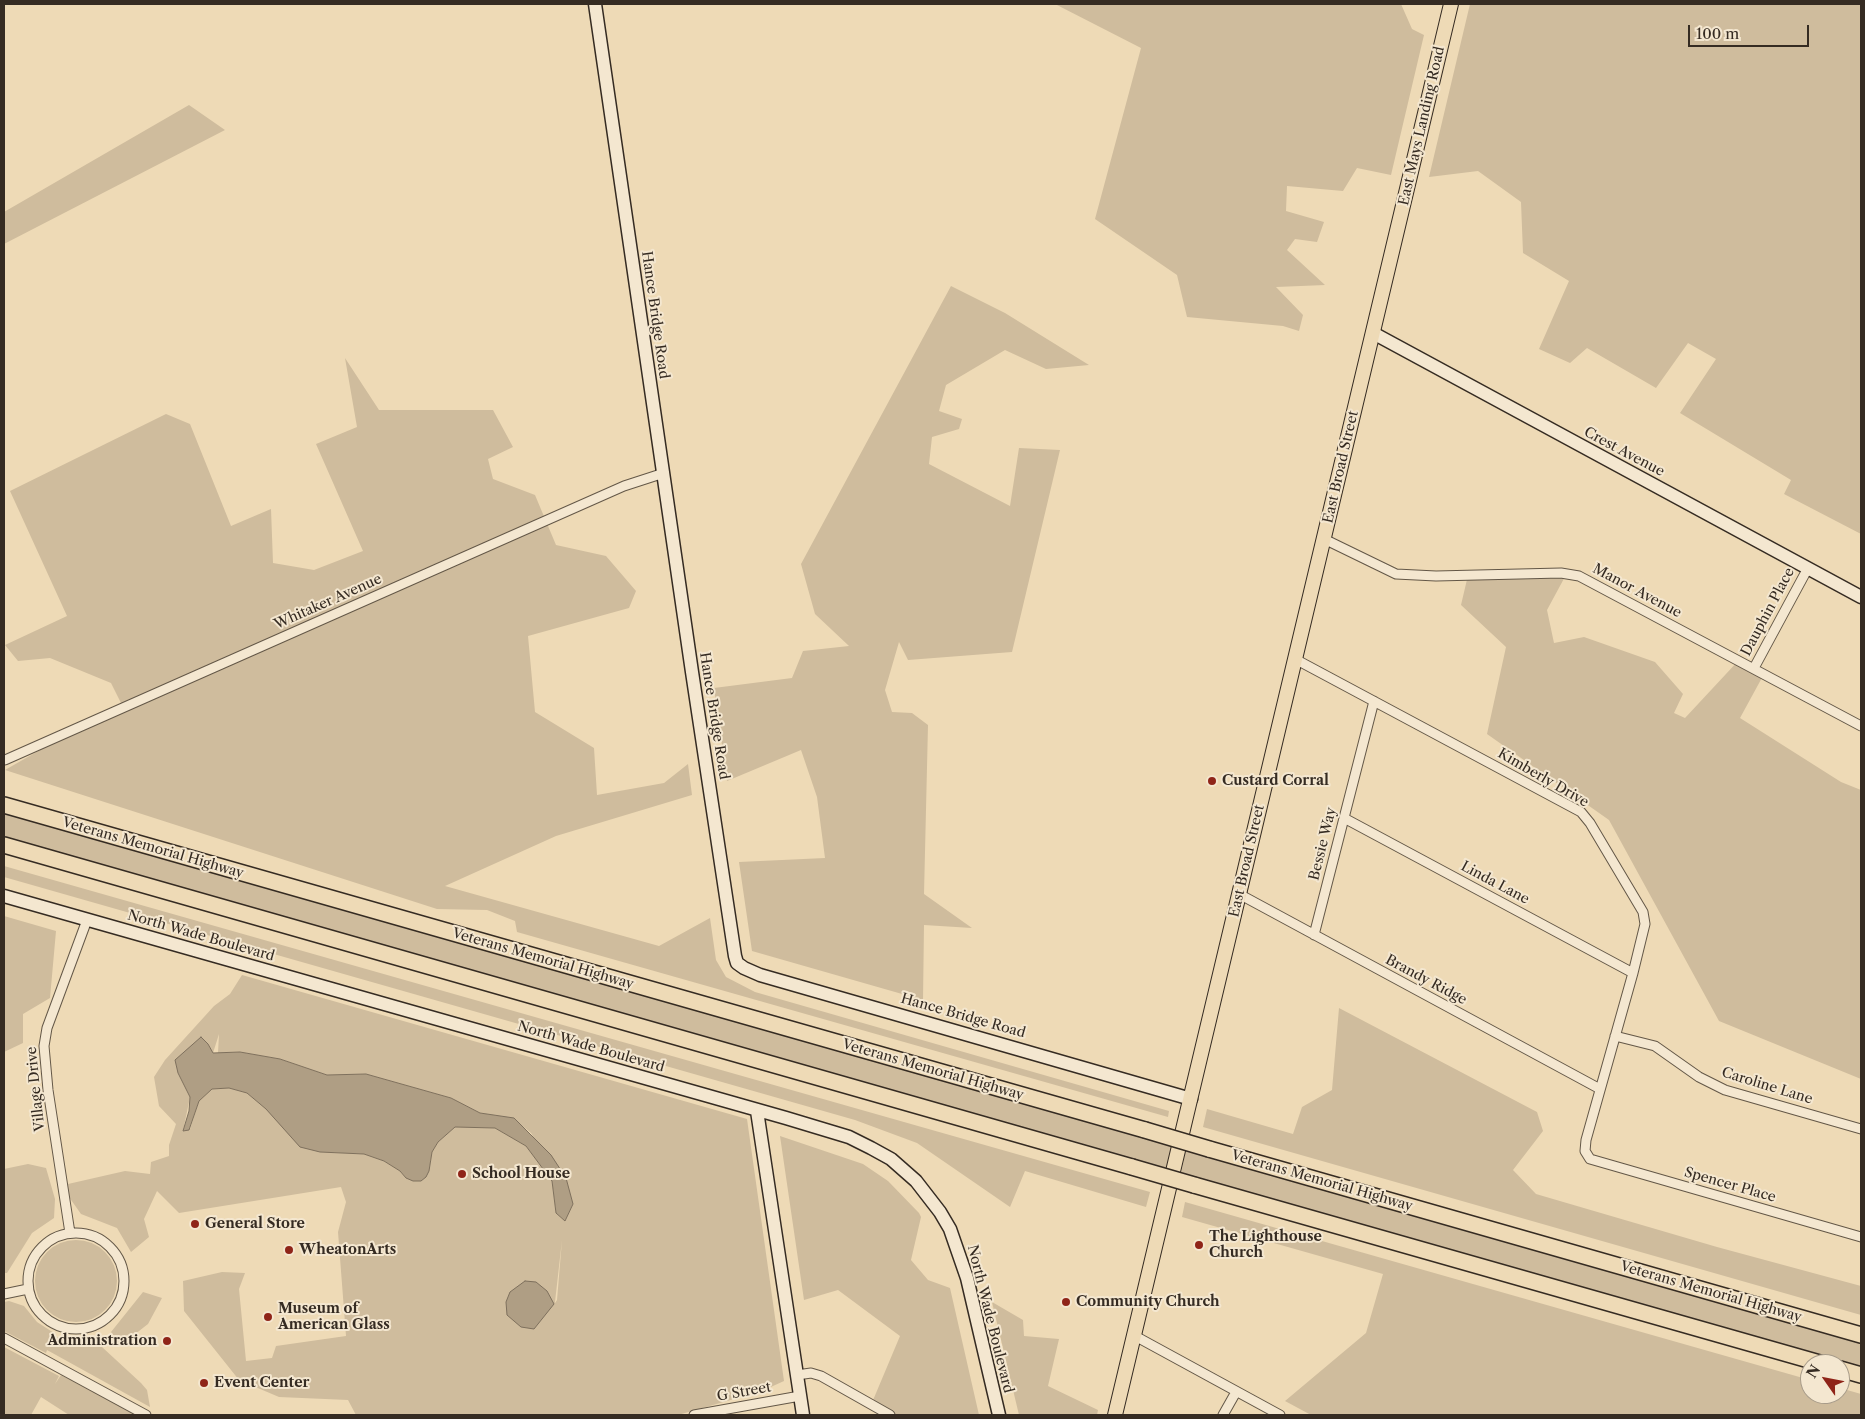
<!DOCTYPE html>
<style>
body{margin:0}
#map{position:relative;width:1865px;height:1419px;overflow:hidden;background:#eedab6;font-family:"Libre Caslon Text",serif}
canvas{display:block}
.frame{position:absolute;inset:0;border:5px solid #352b22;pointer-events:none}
.north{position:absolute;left:1800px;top:1354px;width:50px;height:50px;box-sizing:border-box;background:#f4e7d0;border:1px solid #a89c8a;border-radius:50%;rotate:303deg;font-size:14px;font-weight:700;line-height:20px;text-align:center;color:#352b22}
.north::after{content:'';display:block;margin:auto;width:18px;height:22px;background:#8f2418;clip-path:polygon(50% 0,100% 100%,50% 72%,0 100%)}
.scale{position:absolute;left:1688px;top:25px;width:121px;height:22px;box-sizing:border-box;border:2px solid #352b22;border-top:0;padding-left:6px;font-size:15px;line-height:18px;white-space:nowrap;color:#352b22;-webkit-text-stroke:4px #f4e7d0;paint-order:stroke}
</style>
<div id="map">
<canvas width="1865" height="1419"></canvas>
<div class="frame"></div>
<div class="north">N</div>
<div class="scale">100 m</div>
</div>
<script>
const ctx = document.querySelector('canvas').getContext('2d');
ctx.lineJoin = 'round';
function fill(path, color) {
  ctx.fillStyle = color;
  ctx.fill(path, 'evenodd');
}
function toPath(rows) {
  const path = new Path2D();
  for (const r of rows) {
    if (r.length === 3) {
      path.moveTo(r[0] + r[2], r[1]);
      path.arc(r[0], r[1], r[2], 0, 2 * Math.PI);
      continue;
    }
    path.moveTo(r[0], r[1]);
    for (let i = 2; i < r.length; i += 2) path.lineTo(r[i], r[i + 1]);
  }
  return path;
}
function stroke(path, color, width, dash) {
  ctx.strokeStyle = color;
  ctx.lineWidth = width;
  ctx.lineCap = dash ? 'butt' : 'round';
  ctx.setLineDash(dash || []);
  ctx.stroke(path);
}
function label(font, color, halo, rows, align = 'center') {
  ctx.font = font + ' "Libre Caslon Text",serif';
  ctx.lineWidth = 4;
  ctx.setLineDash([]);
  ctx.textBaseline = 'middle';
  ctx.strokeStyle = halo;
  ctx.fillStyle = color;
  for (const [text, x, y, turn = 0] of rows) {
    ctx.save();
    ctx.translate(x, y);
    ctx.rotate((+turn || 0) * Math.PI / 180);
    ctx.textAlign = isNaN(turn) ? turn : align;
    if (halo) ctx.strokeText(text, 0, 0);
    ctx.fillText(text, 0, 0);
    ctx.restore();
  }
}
const green = toPath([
 [1055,4,1401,4,1412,29,1424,35,1391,175,1357,168,1343,191,1287,186,1286,211,1324,222,1317,242,1295,239,1287,250,1325,285,1276,287,1303,315,1299,331,1283,326,1187,317,1177,275,1095,219,1141,48],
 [1470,4,1861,4,1861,534,1784,494,1791,480,1680,413,1716,359,1688,343,1656,388,1587,348,1570,363,1539,349,1569,281,1523,253,1521,202,1478,171,1429,177],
 [189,105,225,130,4,244,4,212],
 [951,286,1005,313,1089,365,1046,369,1005,350,946,385,939,411,962,419,959,429,932,437,929,464,1010,506,1019,448,1060,450,1012,652,908,660,899,642,885,690,892,712,912,713,928,725,924,894,972,928,924,925,923,1000,752,951,739,862,825,858,817,797,801,750,727,781,714,688,792,678,803,651,849,646,815,614,801,564],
 [345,358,379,410,493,410,513,447,488,459,493,479,535,495,556,545,606,556,636,591,629,608,528,636,535,712,594,748,597,795,664,783,688,764,692,795,556,836,445,886,659,946,710,918,716,960,726,977,755,992,1169,1111,1168,1117,517,932,515,921,487,910,437,909,5,770,89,722,123,707,111,683,50,658,18,661,5,645,67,616,10,491,166,414,190,424,231,526,271,509,273,563,314,570,363,551,316,444,357,427],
 [1469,571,1567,573,1547,610,1554,643,1584,637,1655,662,1683,694,1674,713,1685,718,1739,660,1764,674,1740,718,1841,782,1861,790,1861,1079,1719,1021,1609,820,1487,734,1506,647,1461,605],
 [4,812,1172,1144,1168,1170,4,840],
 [4,866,1150,1192,1146,1207,1025,1171,1010,1207,917,1143,855,1120,4,877],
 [4,916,56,931,50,998,23,1014,23,1043,4,1052],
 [242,975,747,1119,784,1381,762,1391,678,1415,356,1415,348,1400,279,1397,239,1380,184,1311,183,1281,222,1272,245,1273,239,1289,246,1361,272,1358,276,1346,346,1336,338,1232,346,1202,341,1187,179,1213,157,1191,144,1219,149,1237,131,1252,117,1228,81,1214,69,1197,68,1184,125,1171,150,1174,151,1162,169,1156,169,1145,176,1124,159,1106,154,1077,165,1060,214,1006,230,994],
 [219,1034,218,1053,240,1052,280,1059,327,1075,366,1074,451,1098,480,1113,514,1119,531,1133,573,1204,565,1221,556,1213,552,1181,526,1146,495,1128,455,1127,438,1142,432,1152,429,1171,406,1178,400,1171,384,1161,364,1154,320,1152,247,1093,229,1088,212,1089,199,1101,190,1129,183,1131,190,1097,178,1073,208,1044,213,1053],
 [562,1240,557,1300,555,1303,555,1302],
 [1339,1008,1537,1112,1543,1131,1513,1170,1536,1194,1717,1247,1861,1286,1861,1315,1203,1127,1207,1109,1293,1134,1302,1107,1332,1090],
 [780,1136,863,1164,888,1181,919,1213,921,1217,911,1260,928,1280,950,1288,979,1415,890,1415,871,1405,900,1336,838,1290,804,1300],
 [1186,1149,1861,1339,1861,1370,1195,1181,1193,1176,1181,1174],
 [28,1164,46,1168,55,1199,54,1218,32,1233,7,1273,4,1273,4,1169],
 [1185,1202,1810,1380,1810,1394,1840,1394,1840,1388,1861,1394,1861,1415,1311,1415,1285,1401,1366,1333,1383,1274,1182,1217],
 [76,1281,41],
 [143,1292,162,1298,148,1324,121,1345,111,1332],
 [9,1301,24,1306,37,1322,54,1333,51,1338,61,1337,102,1347,141,1383,147,1390,150,1407,47,1350,46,1353,4,1331,4,1302],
 [992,1302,1023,1320,1024,1336,1059,1339,1048,1386,1098,1410,1097,1415,1019,1415],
 [4,1347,59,1376,55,1384,61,1375,136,1415,69,1415,41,1397,31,1415,4,1415]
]);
const water = toPath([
 [201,1037,208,1044,213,1053,240,1052,280,1059,327,1075,366,1074,451,1098,480,1113,514,1118,551,1155,566,1178,573,1204,565,1221,556,1213,552,1181,526,1146,495,1128,455,1127,438,1142,432,1152,429,1171,426,1177,421,1181,413,1181,406,1178,400,1171,384,1161,364,1154,320,1152,300,1147,266,1109,247,1093,229,1088,212,1089,199,1101,189,1130,183,1131,189,1111,190,1097,178,1073,175,1060,201,1037],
 [525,1281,536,1282,547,1291,554,1304,534,1329,521,1327,507,1315,506,1302,510,1292,525,1281]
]);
const street = toPath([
 [1324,539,1396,574,1436,576,1561,573,1579,576,1861,726],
 [1295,659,1581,812,1590,823,1643,912,1645,924,1633,973,1586,1140,1585,1151,1590,1159,1861,1237],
 [1754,668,1808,568],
 [5,760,624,486,664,473],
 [1344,818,1633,973],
 [1239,894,1600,1089],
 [1314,935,1374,701],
 [1615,1036,1655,1046,1699,1077,1725,1090,1861,1129],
 [76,1281,48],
 [70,1233,48,1090,44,1046,47,1028,87,920],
 [4,1294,28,1289],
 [1135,1336,1280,1415],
 [4,1338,146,1415],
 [797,1375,811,1373,821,1376,890,1415],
 [694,1415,800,1396],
 [1223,1415,1236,1392]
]);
const secondary = toPath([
 [595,4,692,672,735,956,737,963,744,968,760,975,1191,1099],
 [1373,333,1861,597],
 [4,896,786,1118,849,1137,871,1148,891,1159,916,1181,940,1212,950,1229,967,1278,999,1415],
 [757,1111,803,1415]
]);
const primary = toPath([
 [1115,1415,1451,4]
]);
const highway = toPath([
 [4,805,1145,1130],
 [4,845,1132,1167],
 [1209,1149,1861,1335],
 [1194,1185,1823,1364],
 [1840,1369,1861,1375]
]);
const highwayBridge = toPath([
 [1145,1130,1209,1149],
 [1132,1167,1194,1185]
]);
const markers = [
 [1212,781,5,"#8f2418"],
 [462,1174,5,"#8f2418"],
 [195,1224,5,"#8f2418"],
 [1199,1245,5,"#8f2418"],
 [289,1250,5,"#8f2418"],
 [1066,1302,5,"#8f2418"],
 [268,1317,5,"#8f2418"],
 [167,1341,5,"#8f2418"],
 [204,1383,5,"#8f2418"]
];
const streetNames = [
 ["East Mays Landing Road",1422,126,-77],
 ["Hance Bridge Road",655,315,82],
 ["Crest Avenue",1624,452,28],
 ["East Broad Street",1341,467,-77],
 ["Manor Avenue",1637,591,28],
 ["Whitaker Avenue",328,602,-24],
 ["Dauphin Place",1768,612,-62],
 ["Hance Bridge Road",714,716,81],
 ["Kimberly Drive",1543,778,30],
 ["Bessie Way",1323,844,-76],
 ["Veterans Memorial Highway",153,848,16],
 ["East Broad Street",1247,861,-77],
 ["Linda Lane",1495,883,28],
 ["North Wade Boulevard",201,936,16],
 ["Veterans Memorial Highway",543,959,16],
 ["Brandy Ridge",1426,980,28],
 ["Hance Bridge Road",963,1016,16],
 ["North Wade Boulevard",591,1047,16],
 ["Veterans Memorial Highway",933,1070,16],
 ["Caroline Lane",1767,1086,17],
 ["Village Drive",36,1089,-96],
 ["Veterans Memorial Highway",1322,1181,16],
 ["Spencer Place",1730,1185,16],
 ["Veterans Memorial Highway",1711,1292,16],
 ["North Wade Boulevard",990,1319,76],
 ["G Street",744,1392,-10]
];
const poiNames = [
 ["Custard Corral",1222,781],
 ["School House",472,1174],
 ["General Store",205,1224],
 ["The Lighthouse",1209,1237],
 ["Church",1209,1253],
 ["WheatonArts",299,1250],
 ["Community Church",1076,1302],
 ["Museum of",278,1309],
 ["American Glass",278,1325],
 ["Administration",157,1341,"right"],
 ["Event Center",214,1383]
];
fill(green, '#cfbc9d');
fill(water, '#af9e84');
stroke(water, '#7e705d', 1);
stroke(street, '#635747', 11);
stroke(secondary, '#352b22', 15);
stroke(primary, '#352b22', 16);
stroke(highway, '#352b22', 18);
stroke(street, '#f4e7d0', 9);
stroke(secondary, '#f4e7d0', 12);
stroke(primary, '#eedab6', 14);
stroke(highway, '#eedab6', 15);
stroke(highwayBridge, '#352b22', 18, []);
stroke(highwayBridge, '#eedab6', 15);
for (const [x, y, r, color] of markers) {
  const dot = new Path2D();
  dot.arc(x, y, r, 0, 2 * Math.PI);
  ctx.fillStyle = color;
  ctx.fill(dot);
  stroke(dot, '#f4e7d0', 2);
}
label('14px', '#352b22', '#f4e7d0', streetNames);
label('bold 14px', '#352b22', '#f4e7d0', poiNames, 'left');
</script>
